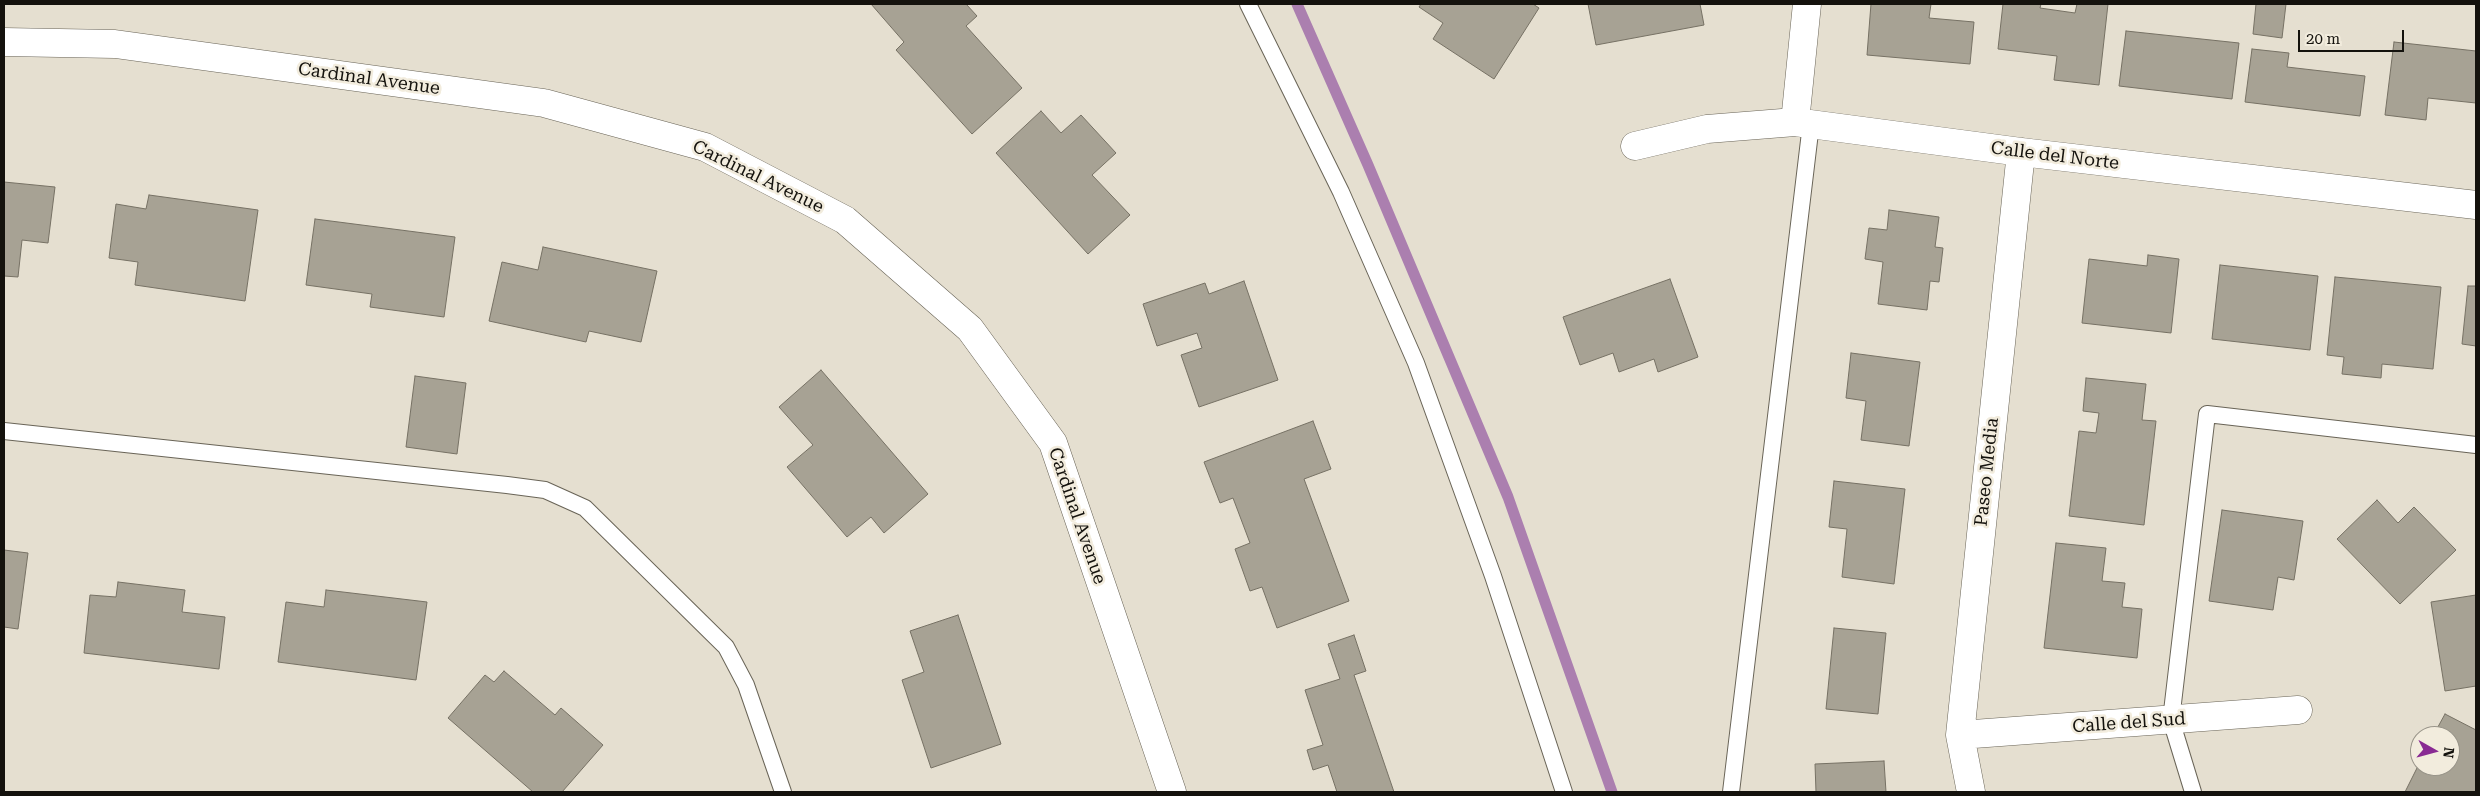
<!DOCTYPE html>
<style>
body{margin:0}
#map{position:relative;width:2480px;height:796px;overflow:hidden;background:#e5dfd0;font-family:"Roboto Serif",serif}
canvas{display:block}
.frame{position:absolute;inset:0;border:5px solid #14120d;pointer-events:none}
.north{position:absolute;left:2410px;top:726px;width:50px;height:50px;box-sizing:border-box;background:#f2ecdd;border:1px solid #99958a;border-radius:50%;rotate:97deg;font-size:14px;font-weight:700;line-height:20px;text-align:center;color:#14120d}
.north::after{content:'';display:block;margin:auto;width:18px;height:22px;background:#892a93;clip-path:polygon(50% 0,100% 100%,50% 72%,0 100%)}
.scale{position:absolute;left:2298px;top:30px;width:106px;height:22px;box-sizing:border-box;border:2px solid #14120d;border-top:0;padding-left:6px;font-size:15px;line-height:18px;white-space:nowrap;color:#14120d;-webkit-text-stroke:4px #f2ecdd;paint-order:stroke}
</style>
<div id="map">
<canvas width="2480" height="796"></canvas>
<div class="frame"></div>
<div class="north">N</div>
<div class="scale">20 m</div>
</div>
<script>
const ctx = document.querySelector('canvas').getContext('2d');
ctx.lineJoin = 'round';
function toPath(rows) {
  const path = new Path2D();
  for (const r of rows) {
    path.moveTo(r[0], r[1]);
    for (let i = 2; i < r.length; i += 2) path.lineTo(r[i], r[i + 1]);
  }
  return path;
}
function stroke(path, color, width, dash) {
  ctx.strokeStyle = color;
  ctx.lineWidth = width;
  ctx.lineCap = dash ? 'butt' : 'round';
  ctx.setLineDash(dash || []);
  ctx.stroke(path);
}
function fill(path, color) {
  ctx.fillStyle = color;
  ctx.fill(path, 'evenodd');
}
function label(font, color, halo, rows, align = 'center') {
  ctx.font = font + ' "Roboto Serif",serif';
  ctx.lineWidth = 5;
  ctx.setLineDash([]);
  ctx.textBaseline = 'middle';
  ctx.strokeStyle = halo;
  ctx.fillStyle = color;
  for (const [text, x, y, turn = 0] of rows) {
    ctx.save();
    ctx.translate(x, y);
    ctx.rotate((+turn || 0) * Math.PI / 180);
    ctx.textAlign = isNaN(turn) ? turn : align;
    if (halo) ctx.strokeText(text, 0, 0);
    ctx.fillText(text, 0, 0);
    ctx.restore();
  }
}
const stream = toPath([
 [1297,4,1368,165,1508,497,1612,792]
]);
const building = toPath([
 [871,4,966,4,977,16,966,26,1022,88,972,134,896,50,904,42,871,4],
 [1421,4,1533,4,1539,8,1494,79,1433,39,1443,23,1419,7,1421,4],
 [1588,4,1700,4,1704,25,1596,45,1588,4],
 [1871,4,1931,4,1929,18,1974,22,1970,64,1867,55,1871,4],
 [2003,4,2041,4,2040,8,2075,13,2077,4,2108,4,2099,85,2054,80,2057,56,1998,49,2003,4],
 [2256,4,2286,4,2282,38,2253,34,2256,4],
 [2126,31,2239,43,2232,99,2119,86,2126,31],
 [2394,42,2476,51,2476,103,2428,98,2426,120,2385,115,2394,42],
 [2252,49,2289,53,2287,67,2365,76,2360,116,2245,102,2252,49],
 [1041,111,1061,133,1081,115,1116,153,1092,175,1130,215,1088,254,996,153,1041,111],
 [4,182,55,187,48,243,22,240,18,277,4,276,4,182],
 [149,195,258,210,245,301,135,285,138,262,109,258,116,204,146,209,149,195],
 [1889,210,1939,217,1935,247,1943,248,1939,282,1930,281,1927,310,1878,304,1883,262,1865,259,1869,228,1887,230,1889,210],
 [315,219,455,237,444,317,370,307,372,294,306,285,315,219],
 [543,247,657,271,641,342,589,331,586,342,489,321,502,262,538,270,543,247],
 [2148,255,2179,259,2171,333,2082,323,2089,259,2147,266,2148,255],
 [2220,265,2318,276,2310,350,2212,339,2220,265],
 [2335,277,2441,287,2433,369,2382,364,2381,378,2342,374,2344,357,2327,355,2335,277],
 [1670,279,1698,357,1658,372,1654,359,1619,372,1613,353,1580,365,1563,317,1670,279],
 [1244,281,1278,380,1199,407,1181,355,1202,348,1197,333,1157,346,1143,304,1205,283,1209,294,1244,281],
 [2468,286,2476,286,2476,346,2462,344,2468,286],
 [1851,353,1920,362,1909,446,1861,440,1866,401,1846,398,1851,353],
 [821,370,928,494,884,533,871,517,847,537,787,467,813,445,779,407,821,370],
 [415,376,466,383,457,454,406,447,415,376],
 [2086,378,2146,384,2142,420,2156,421,2144,525,2069,516,2079,431,2096,433,2099,413,2083,411,2086,378],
 [1313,421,1331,469,1304,479,1349,601,1277,628,1262,587,1250,591,1235,549,1250,543,1233,498,1220,503,1204,462,1313,421],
 [1834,481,1905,489,1894,584,1842,577,1847,529,1829,527,1834,481],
 [2377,500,2398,523,2414,507,2456,550,2400,604,2337,539,2377,500],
 [2222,510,2303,521,2294,580,2278,577,2273,610,2209,601,2222,510],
 [2056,543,2106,548,2102,581,2125,583,2122,607,2142,609,2137,658,2044,648,2056,543],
 [4,550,28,553,18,629,4,627,4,550],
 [118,582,185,590,182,612,225,617,219,669,84,653,90,595,116,597,118,582],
 [326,590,427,602,416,680,278,662,286,602,324,607,326,590],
 [2476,595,2476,686,2445,691,2431,602,2476,595],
 [958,615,1001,744,931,768,902,680,924,672,910,631,958,615],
 [1834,628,1886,633,1878,714,1826,709,1834,628],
 [1354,635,1366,671,1354,675,1394,792,1337,792,1328,765,1313,770,1307,750,1323,745,1305,690,1340,679,1328,644,1354,635],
 [504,671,555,715,561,708,603,745,562,792,533,792,448,718,485,675,494,682,504,671],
 [2445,714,2476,730,2476,792,2405,792,2420,762,2420,766,2450,766,2450,736,2433,736,2445,714],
 [1884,761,1886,792,1816,792,1815,764,1884,761]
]);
const service = toPath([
 [1248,4,1341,192,1416,363,1493,576,1564,792],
 [4,431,507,485,545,490,585,508,726,647,746,685,783,792],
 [1731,792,1811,124],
 [2193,792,2171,720,2207,414,2476,445]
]);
const minor = toPath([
 [4,42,115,44,544,103,705,147,845,220,970,329,1053,443,1172,792],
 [1795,122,1807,4],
 [1635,146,1707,129,1795,122,2021,152,2476,205],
 [1960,735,2298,710],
 [1971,792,1960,735,2021,152]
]);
const streetNames = [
 ["Cardinal Avenue",369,79,8],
 ["Calle del Norte",2055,156,7],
 ["Cardinal Avenue",758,177,26],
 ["Paseo Media",1987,472,-84],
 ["Cardinal Avenue",1077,516,71],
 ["Calle del Sud",2129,723,-4]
];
stroke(stream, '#ab7faf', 11);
fill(building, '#a7a294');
stroke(building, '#767164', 1);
stroke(service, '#696457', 18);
stroke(minor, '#696457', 29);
stroke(service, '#fff', 16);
stroke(minor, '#fff', 28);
label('18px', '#14120d', '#f2ecdd', streetNames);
</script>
